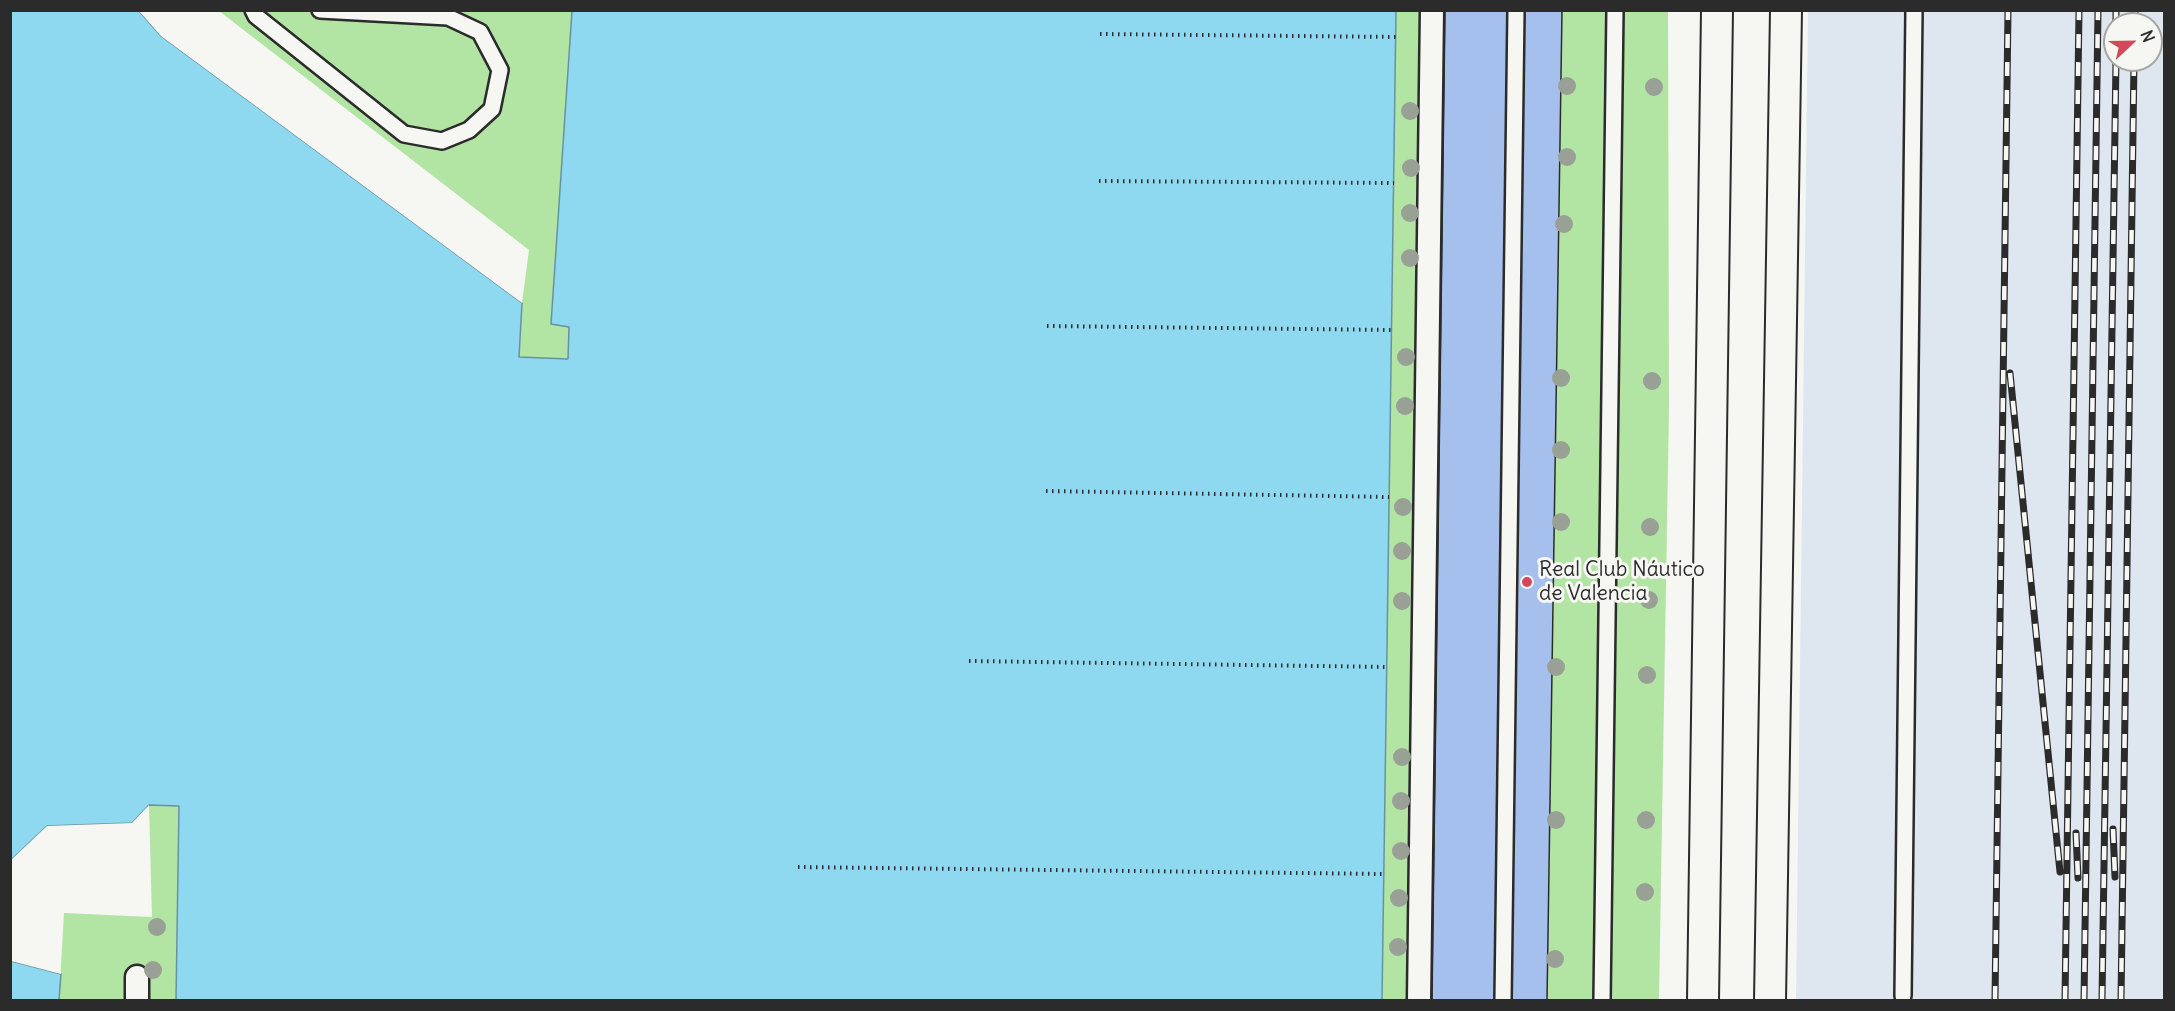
<!DOCTYPE html>
<meta charset="utf-8">
<style>
body{margin:0}
#map{position:relative;width:2175px;height:1011px;overflow:hidden;background:#f6f6f2;font-family:Delius,sans-serif}
canvas{display:block}
.frame{position:absolute;inset:0;border:12px solid #2b2b2b;pointer-events:none}
.north{position:absolute;left:2103px;top:12px;width:60px;height:60px;box-sizing:border-box;background:#f6f6f2;border:2px solid #a5a5a2;border-radius:50%;rotate:68deg;font-size:16px;font-weight:700;line-height:24px;text-align:center;color:#2b2b2b}
.north::after{content:'';display:block;margin:auto;width:21px;height:27px;background:#d1495b;clip-path:polygon(50% 0,100% 100%,50% 72%,0 100%)}
</style>
<div id="map">
<canvas width="2175" height="1011"></canvas>
<div class="frame"></div>
<div class="north">N</div>
</div>
<script>
const ctx = document.querySelector('canvas').getContext('2d');
ctx.lineJoin = 'round';
function fill(path, color) {
  ctx.fillStyle = color;
  ctx.fill(path, 'evenodd');
}
function toPath(rows) {
  const path = new Path2D();
  for (const r of rows) {
    path.moveTo(r[0], r[1]);
    for (let i = 2; i < r.length; i += 2) path.lineTo(r[i], r[i + 1]);
  }
  return path;
}
function stroke(path, color, width, dash) {
  ctx.strokeStyle = color;
  ctx.lineWidth = width;
  ctx.lineCap = dash ? 'butt' : 'round';
  ctx.setLineDash(dash || []);
  ctx.stroke(path);
}
function label(font, color, halo, rows, align = 'center') {
  ctx.font = font + ' Delius,sans-serif';
  ctx.lineWidth = 6;
  ctx.setLineDash([]);
  ctx.textBaseline = 'middle';
  ctx.strokeStyle = halo;
  ctx.fillStyle = color;
  for (const [text, x, y, turn = 0] of rows) {
    ctx.save();
    ctx.translate(x, y);
    ctx.rotate((+turn || 0) * Math.PI / 180);
    ctx.textAlign = isNaN(turn) ? turn : align;
    if (halo) ctx.strokeText(text, 0, 0);
    ctx.fillText(text, 0, 0);
    ctx.restore();
  }
}
const built = toPath([
 [1808,11,2164,11,2164,1000,1796,1000],
 [2115,24,2151,24,2151,60,2115,60]
]);
const green = toPath([
 [219,11,572,11,551,323,569,327,569,359,518,357,522,303,529,250],
 [1396,11,1668,11,1669,406,1659,1000,1382,1000],
 [149,805,179,806,176,1000,59,1000,64,913,152,917]
]);
const water = toPath([
 [11,11,139,11,161,36,522,303,519,357,568,359,569,327,551,324,572,11,1396,11,1382,1000,176,1000,179,806,149,805,132,823,47,826,11,860,11,11],
 [11,961,61,974,59,1000,11,1000,11,961]
]);
const pier = toPath([
 [143,10,163,34,522,299,522,303,161,36,139,11],
 [149,805,149,809,133,826,49,829,10,863,11,860,47,826,132,823],
 [10,958,61,971,61,974,11,961]
]);
const building = toPath([
 [1445,10,1562,10,1547,1000,1432,1000,1445,10]
]);
const path = toPath([
 [1100,34,1396,37],
 [1099,181,1394,183],
 [1047,326,1392,330],
 [1046,491,1389,497],
 [969,661,1387,667],
 [798,867,1384,874]
]);
const service = toPath([
 [253,10,256,16,404,134,442,141,469,130,492,109,500,70,480,32,448,17,320,10],
 [1903,996,1914,10],
 [1503,1000,1516,10],
 [1602,1000,1615,10]
]);
const pedestrian = toPath([
 [137,1000,137,977],
 [1419,1000,1432,10]
]);
const minor = toPath([
 [1703,1000,1717,10],
 [1770,1000,1786,10]
]);
const rail = toPath([
 [2116,24,2116,10],
 [2135,24,2135,10],
 [2010,373,2060,872],
 [2113,829,2115,877],
 [2076,833,2078,878],
 [1995,1000,2008,10],
 [2065,1000,2079,10],
 [2084,1000,2098,10],
 [2102,1000,2116,60],
 [2121,1000,2134,60]
]);
const trees = [
 [1567,86],
 [1654,87],
 [1410,111],
 [1567,157],
 [1411,168],
 [1410,213],
 [1564,224],
 [1410,258],
 [1406,357],
 [1561,378],
 [1652,381],
 [1405,406],
 [1561,450],
 [1403,507],
 [1561,522],
 [1650,527],
 [1402,551],
 [1649,600],
 [1402,601],
 [1556,667],
 [1647,675],
 [1402,757],
 [1401,801],
 [1556,820],
 [1646,820],
 [1401,851],
 [1645,892],
 [1399,898],
 [157,927],
 [1398,947],
 [1555,959],
 [153,970]
];
const markers = [
 [1527,582,6,"#d1495b"]
];
const poiNames = [
 ["Real Club Náutico",1539,570],
 ["de Valencia",1539,594]
];
fill(built, '#dee6f0');
fill(green, '#b2e4a4');
fill(water, '#8fd9f0');
stroke(water, '#6793a1', 1.5);
fill(pier, '#f6f6f2');
fill(building, '#a6c0ed');
stroke(building, '#2b2b2b', 1.5);
stroke(service, '#2b2b2b', 20);
stroke(pedestrian, '#2b2b2b', 27);
stroke(minor, '#2b2b2b', 34);
stroke(path, '#2b2b2b', 4, [1.5, 4.5]);
stroke(service, '#f6f6f2', 15);
stroke(pedestrian, '#f6f6f2', 22);
stroke(minor, '#f6f6f2', 30);
stroke(rail, '#2b2b2b', 7);
stroke(rail, '#f6f6f2', 4.5, [14]);
ctx.fillStyle = '#99a095';
for (const [x, y] of trees) {
  ctx.beginPath();
  ctx.arc(x, y, 9, 0, 2 * Math.PI);
  ctx.fill();
}
for (const [x, y, r, color] of markers) {
  const dot = new Path2D();
  dot.arc(x, y, r, 0, 2 * Math.PI);
  ctx.fillStyle = color;
  ctx.fill(dot);
  stroke(dot, '#f6f6f2', 2);
}
label('21px', '#2b2b2b', '#f6f6f2', poiNames, 'left');
</script>
